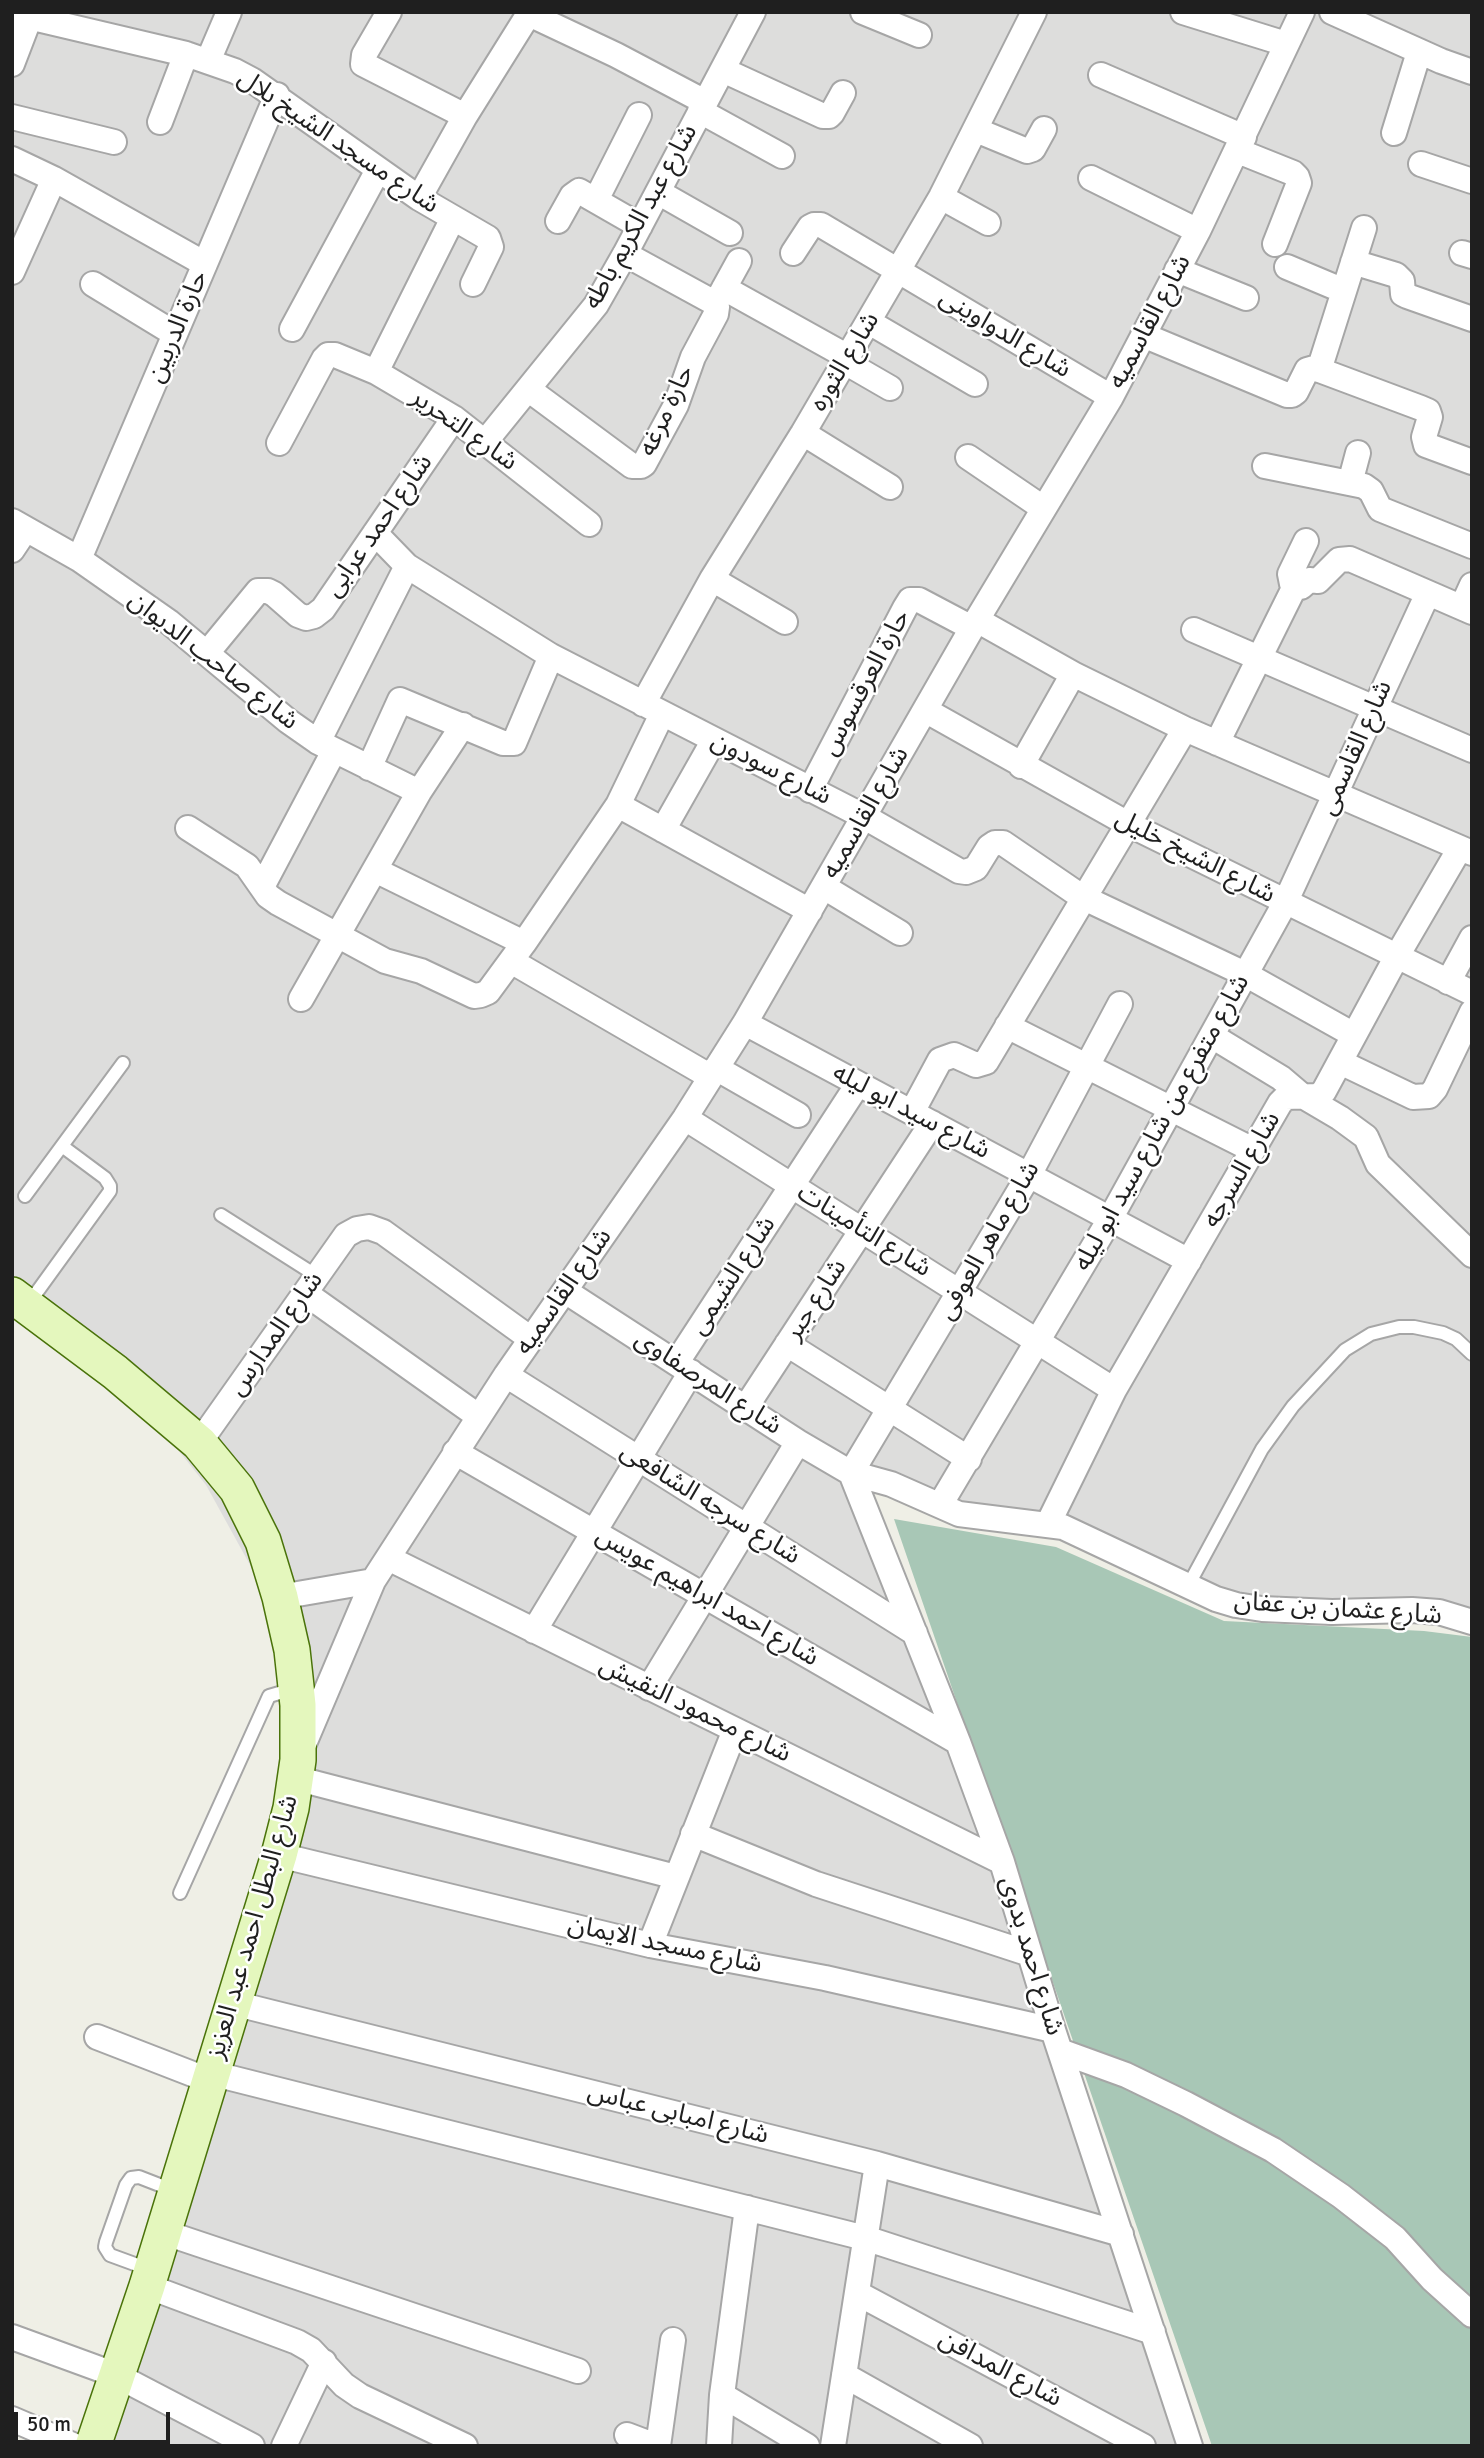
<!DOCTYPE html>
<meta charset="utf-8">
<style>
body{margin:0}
#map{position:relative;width:1484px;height:2458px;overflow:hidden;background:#efefe6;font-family:Signika,sans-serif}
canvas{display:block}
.frame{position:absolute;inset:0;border:14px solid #1f1f1f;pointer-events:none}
.scale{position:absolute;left:14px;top:2412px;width:156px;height:32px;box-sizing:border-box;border:4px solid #1f1f1f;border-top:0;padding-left:9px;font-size:21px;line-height:24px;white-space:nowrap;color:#1f1f1f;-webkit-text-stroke:5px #fff;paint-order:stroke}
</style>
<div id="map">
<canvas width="1484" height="2458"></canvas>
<div class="frame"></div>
<div class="scale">50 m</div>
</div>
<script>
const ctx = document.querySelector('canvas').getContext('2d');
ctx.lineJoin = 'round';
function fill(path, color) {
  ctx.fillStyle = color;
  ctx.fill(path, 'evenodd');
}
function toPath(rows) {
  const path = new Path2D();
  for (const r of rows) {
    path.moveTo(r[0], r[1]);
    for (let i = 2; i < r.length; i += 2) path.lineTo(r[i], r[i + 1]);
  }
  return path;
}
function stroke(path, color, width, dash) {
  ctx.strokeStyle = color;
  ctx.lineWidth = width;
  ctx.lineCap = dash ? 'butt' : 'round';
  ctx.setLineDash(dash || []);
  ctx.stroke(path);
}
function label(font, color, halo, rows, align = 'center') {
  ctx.font = font + ' Signika,"Noto Sans Arabic",sans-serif';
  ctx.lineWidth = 5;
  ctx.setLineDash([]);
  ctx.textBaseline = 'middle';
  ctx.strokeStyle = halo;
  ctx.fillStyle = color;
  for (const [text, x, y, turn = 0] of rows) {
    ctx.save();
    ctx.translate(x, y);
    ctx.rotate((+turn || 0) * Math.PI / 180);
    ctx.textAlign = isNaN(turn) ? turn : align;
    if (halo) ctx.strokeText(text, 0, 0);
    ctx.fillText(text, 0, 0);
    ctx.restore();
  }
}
const residential = toPath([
 [12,12,1472,12,1472,1614,1240,1600,846,1465,977,1809,1186,2446,83,2446,284,1796,286,1682,266,1594,206,1485,160,1427,12,1303]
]);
const cemetery = toPath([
 [894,1519,1056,1547,1224,1621,1424,1631,1472,1637,1472,2446,1212,2446]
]);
const lane = toPath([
 [25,1196,123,1063],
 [221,1215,317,1276],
 [29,1303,110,1191,110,1186,105,1178,62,1146],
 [1188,1586,1262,1449,1293,1406,1345,1350,1371,1334,1399,1327,1414,1327,1443,1333,1456,1339,1472,1354],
 [180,1893,269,1696,293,1689],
 [151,2270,110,2255,105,2247,106,2242,126,2185,131,2178,139,2177,175,2191]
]);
const street = toPath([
 [389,12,364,55,363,64,465,116],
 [863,12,919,35],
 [1183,12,1286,44],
 [1332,12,1441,61,1472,72],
 [12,13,186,54,235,71,252,80,419,198,488,238,491,247,473,284],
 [529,14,616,55,705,102],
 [208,61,229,12],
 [12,64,30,17],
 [723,70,823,116,829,116,832,113,843,93],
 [1101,75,1244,137],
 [700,111,782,156],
 [12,117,114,142],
 [160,122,186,54],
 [976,130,1027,151,1033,149,1044,129],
 [1394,133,1419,52],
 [1238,151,1293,173,1297,177,1299,183,1275,244],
 [12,159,54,179,205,264],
 [1421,164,1472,181],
 [1091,178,1198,231],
 [658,192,730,233],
 [941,197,988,223],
 [419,198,465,116,530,12],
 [596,200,639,115],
 [558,221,572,196,579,191,640,226],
 [793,253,810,227,814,225,821,225,1111,397],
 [1462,253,1472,256],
 [1353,262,1396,275,1402,281,1403,294,1407,296,1472,319],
 [1287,267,1344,291],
 [1177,270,1246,298],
 [12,272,54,179],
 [93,284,175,334],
 [724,288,848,357],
 [717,301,739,261],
 [869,322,975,384],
 [292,329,378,170],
 [1143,335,1287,395,1292,395,1296,392,1307,370,1314,368,1421,408,1428,411,1430,417,1424,437,1426,445,1472,462],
 [845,362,890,388],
 [1319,370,1364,228],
 [376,372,453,218],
 [528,389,632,466,641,466,644,464,676,405,693,357,716,314,717,307,711,301,625,254],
 [803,433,890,487],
 [485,442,596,305,625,254,753,12],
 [279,443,324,359,328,355,335,355,376,372,454,418,589,524],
 [968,457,1043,508],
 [1265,466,1364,486,1371,491,1380,509,1472,546],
 [1350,483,1358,453],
 [12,521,79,559,169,622,288,721,318,742,419,792],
 [375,533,407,566,551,656,863,816,959,871,966,872,976,868,989,847,995,843,1003,843,1082,897,1245,974,1354,1035],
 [12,550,26,529],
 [79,559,277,95],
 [712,579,785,622],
 [1295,586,1292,584,1290,574,1306,541],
 [1462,607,1472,585],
 [977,620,1073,674,1185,729,1472,853],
 [1194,630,1472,750],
 [207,653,258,591,268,591,274,594,298,615,306,618,314,616,323,609,454,418],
 [643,704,712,579,803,433,941,197,1034,12],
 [925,710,1128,824,1472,993],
 [318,742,407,566],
 [1217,743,1295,586,1301,587,1309,580,1318,581,1339,560,1350,559,1472,612],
 [1021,766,1073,674],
 [369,768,400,700,503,743,514,743,551,656],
 [810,790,905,608,910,600,919,600,972,628],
 [618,805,810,911],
 [188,828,247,866,268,896,278,903,385,961,421,971,474,996,481,995,488,992,524,943,618,805,662,714],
 [663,830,714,740],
 [375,870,524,943],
 [262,887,334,751],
 [824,887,900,933],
 [511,961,711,1077],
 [1448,982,1472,938],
 [301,999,419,792,463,725],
 [745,1023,1189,1261],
 [1007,1026,1253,1150],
 [1212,1036,1281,1078,1301,1095,1340,1118,1366,1137,1378,1164,1472,1255],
 [1340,1062,1413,1097,1429,1096,1435,1089,1472,1012],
 [716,1068,798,1115],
 [912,1112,940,1060,954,1055,976,1065,986,1062,1185,729],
 [685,1118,1114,1390],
 [565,1291,798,1442,851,1473,891,1484,959,1514,1063,1527,1216,1599,1236,1605,1262,1609,1332,1612,1412,1610,1439,1612,1472,1622],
 [305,1293,478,1416],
 [787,1344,969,1459],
 [677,1362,858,1084],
 [506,1375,915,1633],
 [746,1407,932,1123],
 [199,1443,346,1235,357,1229,369,1227,383,1232,531,1339],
 [455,1452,958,1742],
 [851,1473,958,1742,1002,1862,1053,2030,1190,2446],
 [851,1473,1029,1175,1120,1004],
 [940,1505,1110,1219,1285,903,1428,593],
 [1048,1524,1114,1390,1280,1103,1286,1097,1318,1096,1324,1091,1397,956,1460,848],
 [388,1558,1002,1862],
 [280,1597,373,1581],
 [534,1631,691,1372],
 [649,1688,798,1442],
 [303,1746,373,1581,506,1375,685,1118,745,1023,972,628,1111,397,1198,231,1302,12],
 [295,1778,676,1877],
 [693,1834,816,1884,1030,1954],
 [279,1855,650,1945,825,1978,1053,2030],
 [650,1945,735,1730],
 [233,2003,877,2164,1121,2234],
 [97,2037,208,2080],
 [1060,2051,1126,2075,1186,2104,1273,2150,1341,2196,1395,2238,1432,2279,1472,2315],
 [211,2073,865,2238,1153,2332],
 [163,2232,578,2371],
 [147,2286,297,2342,311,2350,344,2385,360,2396,465,2446],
 [857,2293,1143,2446],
 [12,2337,116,2375,252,2446],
 [844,2375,970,2446],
 [722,2395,807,2446],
 [12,2419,75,2446],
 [627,2435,656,2446],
 [284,2446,324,2362],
 [658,2446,673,2340],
 [719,2446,722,2395,747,2208],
 [833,2446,877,2164]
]);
const secondary = toPath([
 [12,1295,115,1372,199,1443,237,1489,263,1541,280,1597,292,1650,298,1705,298,1760,291,1808,279,1855,147,2286,93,2446]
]);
const streetNames = [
 ["شارع مسجد الشيخ بلال",338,142,34],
 ["شارع عبد الكريم باطه",641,217,-61],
 ["شارع القاسميه",1150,322,-62],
 ["حارة الدربين",178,327,-67],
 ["شارع الدواوينى",1005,334,31],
 ["شارع الثوره",845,362,-59],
 ["حارة مرغه",667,411,-65],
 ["شارع التحرير",464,430,35],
 ["شارع احمد عرابى",379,526,-55],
 ["شارع صاحب الديوان",213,661,38],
 ["حارة العرقسوس",866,683,-62],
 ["شارع القاسمى",1356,748,-66],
 ["شارع سودون",771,769,27],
 ["شارع القاسميه",866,813,-60],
 ["شارع الشيخ خليل",1195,857,27],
 ["شارع سيد ابو ليله",911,1112,28],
 ["شارع متفرع من شارع سيد ابو ليله",1162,1123,-61],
 ["شارع السرجه",1242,1170,-60],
 ["شارع التأمينات",864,1231,32],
 ["شارع ماهر العوفى",989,1241,-60],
 ["شارع الشيمى",733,1276,-57],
 ["شارع القاسميه",564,1292,-55],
 ["شارع جبر",816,1300,-57],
 ["شارع المدارس",276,1334,-55],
 ["شارع المرصفاوى",708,1383,33],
 ["شارع سرجه الشافعى",710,1504,32],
 ["شارع احمد ابراهيم عويس",707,1597,30],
 ["شارع عثمان بن عفان",1338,1609,4],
 ["شارع محمود النقيش",695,1710,26],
 ["شارع البطل احمد عبد العزيز",253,1927,-74],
 ["شارع مسجد الايمان",665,1945,12],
 ["شارع احمد بدوى",1031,1956,73],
 ["شارع امبابى عباس",678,2114,14],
 ["شارع المدافن",1000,2369,28]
];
fill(residential, '#dddddc');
fill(cemetery, '#a8c7b6');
stroke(lane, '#a6a6a6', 16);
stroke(street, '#a6a6a6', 28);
stroke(secondary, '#4a730a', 38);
stroke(lane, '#fff', 12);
stroke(street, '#fff', 24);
stroke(secondary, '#e4f7bd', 35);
label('26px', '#1f1f1f', '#fff', streetNames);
</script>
